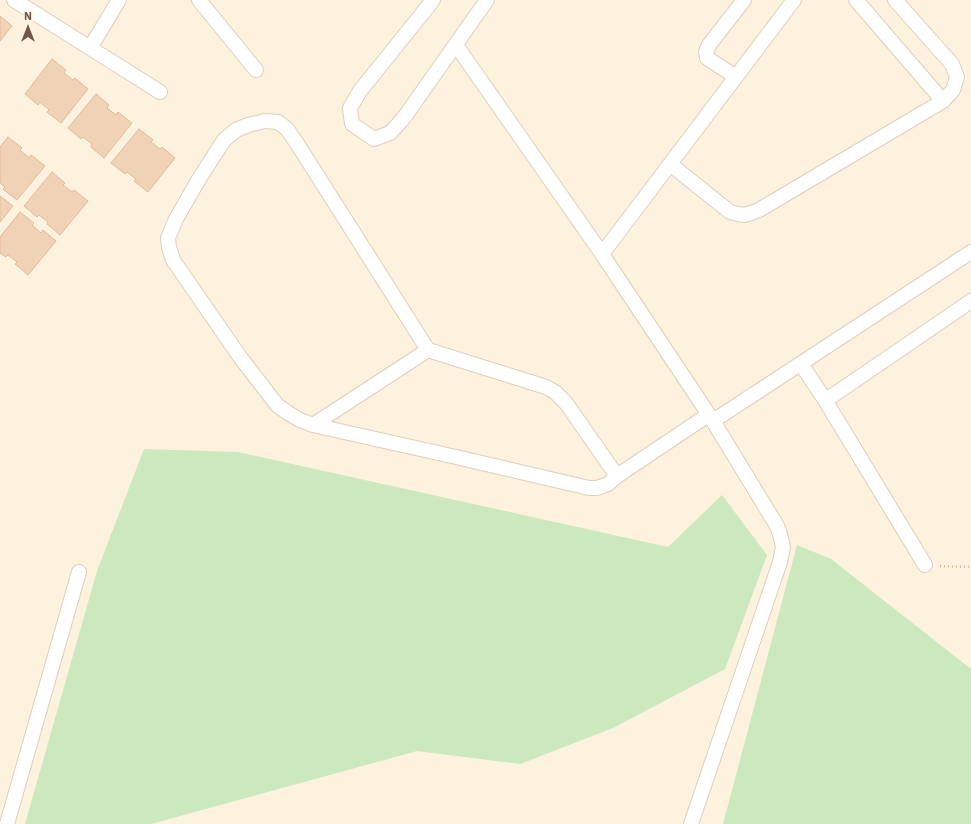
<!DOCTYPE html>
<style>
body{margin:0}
#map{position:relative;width:971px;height:824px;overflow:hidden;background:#fcf2de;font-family:"IBM Plex Sans",sans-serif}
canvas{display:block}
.north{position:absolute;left:8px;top:8px;width:40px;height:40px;-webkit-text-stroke:3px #fff6e4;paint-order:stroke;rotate:0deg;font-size:11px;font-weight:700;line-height:16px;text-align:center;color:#715947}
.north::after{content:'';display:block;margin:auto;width:14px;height:18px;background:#715947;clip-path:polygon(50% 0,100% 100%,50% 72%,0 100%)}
</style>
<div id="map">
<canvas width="971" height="824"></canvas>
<div class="north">N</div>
</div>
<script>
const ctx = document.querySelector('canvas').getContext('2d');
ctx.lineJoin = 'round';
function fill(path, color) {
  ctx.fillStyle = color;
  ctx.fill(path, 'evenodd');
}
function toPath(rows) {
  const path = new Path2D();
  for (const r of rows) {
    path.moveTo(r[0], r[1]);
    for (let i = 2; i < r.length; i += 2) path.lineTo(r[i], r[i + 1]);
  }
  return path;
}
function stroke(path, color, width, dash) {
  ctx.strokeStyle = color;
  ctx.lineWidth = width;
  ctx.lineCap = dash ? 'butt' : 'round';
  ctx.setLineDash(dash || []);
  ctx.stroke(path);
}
const green = toPath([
 [144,449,238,452,668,547,722,495,767,555,725,669,613,728,520,764,417,751,151,824,25,824,97,571],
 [797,545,831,559,971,669,971,824,723,824]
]);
const building = toPath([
 [0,16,12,26,0,41,0,16],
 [52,59,66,70,64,73,73,80,75,78,88,89,61,123,47,112,49,110,40,102,38,105,25,94,52,59],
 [96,94,109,105,107,108,116,115,118,112,132,123,104,158,91,147,92,144,83,137,81,139,68,128,96,94],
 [139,129,153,140,151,142,160,149,162,147,175,158,148,192,134,181,136,179,127,172,125,174,111,163,139,129],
 [8,137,22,148,20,150,29,158,31,155,45,166,17,200,3,189,5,187,0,183,0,147,8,137],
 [52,172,65,183,63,185,72,192,74,190,88,201,60,235,47,224,48,222,39,215,37,217,24,206,52,172],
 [0,196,13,206,0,222,0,196],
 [20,212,34,223,32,225,41,233,43,230,56,241,28,275,15,264,17,262,8,255,6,257,0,253,0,237,20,212]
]);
const path = toPath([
 [940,566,971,567]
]);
const street = toPath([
 [14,0,160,92],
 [199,0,256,70],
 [433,0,360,91,350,108,352,124,374,139,390,133,403,119,487,0],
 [856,0,943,101],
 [456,45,602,254,713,421,777,526,780,534,783,547,780,562,691,824],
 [90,48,119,0],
 [736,77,707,58,706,52,709,45,744,0],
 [670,164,730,212,738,214,744,215,751,213,759,210,943,101,953,90,957,77,952,64,895,0],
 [602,254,794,0],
 [801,364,825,400],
 [713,421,971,252],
 [313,425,428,350],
 [617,476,566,403,555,392,546,387,428,350,298,145,287,129,278,122,265,121,248,125,236,130,224,140,199,179,176,219,168,238,169,247,173,260,240,357,277,405,288,413,300,420,313,425,456,457,589,488,597,488,608,484,617,476,708,415],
 [925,565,825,400,835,394,971,301],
 [7,824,79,572]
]);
fill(green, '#cce8be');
fill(building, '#f0d2b7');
stroke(building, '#e3b997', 1);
stroke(street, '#dfcebb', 16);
stroke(path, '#d4b59a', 2.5, [1, 3]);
stroke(street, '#fff', 14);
</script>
